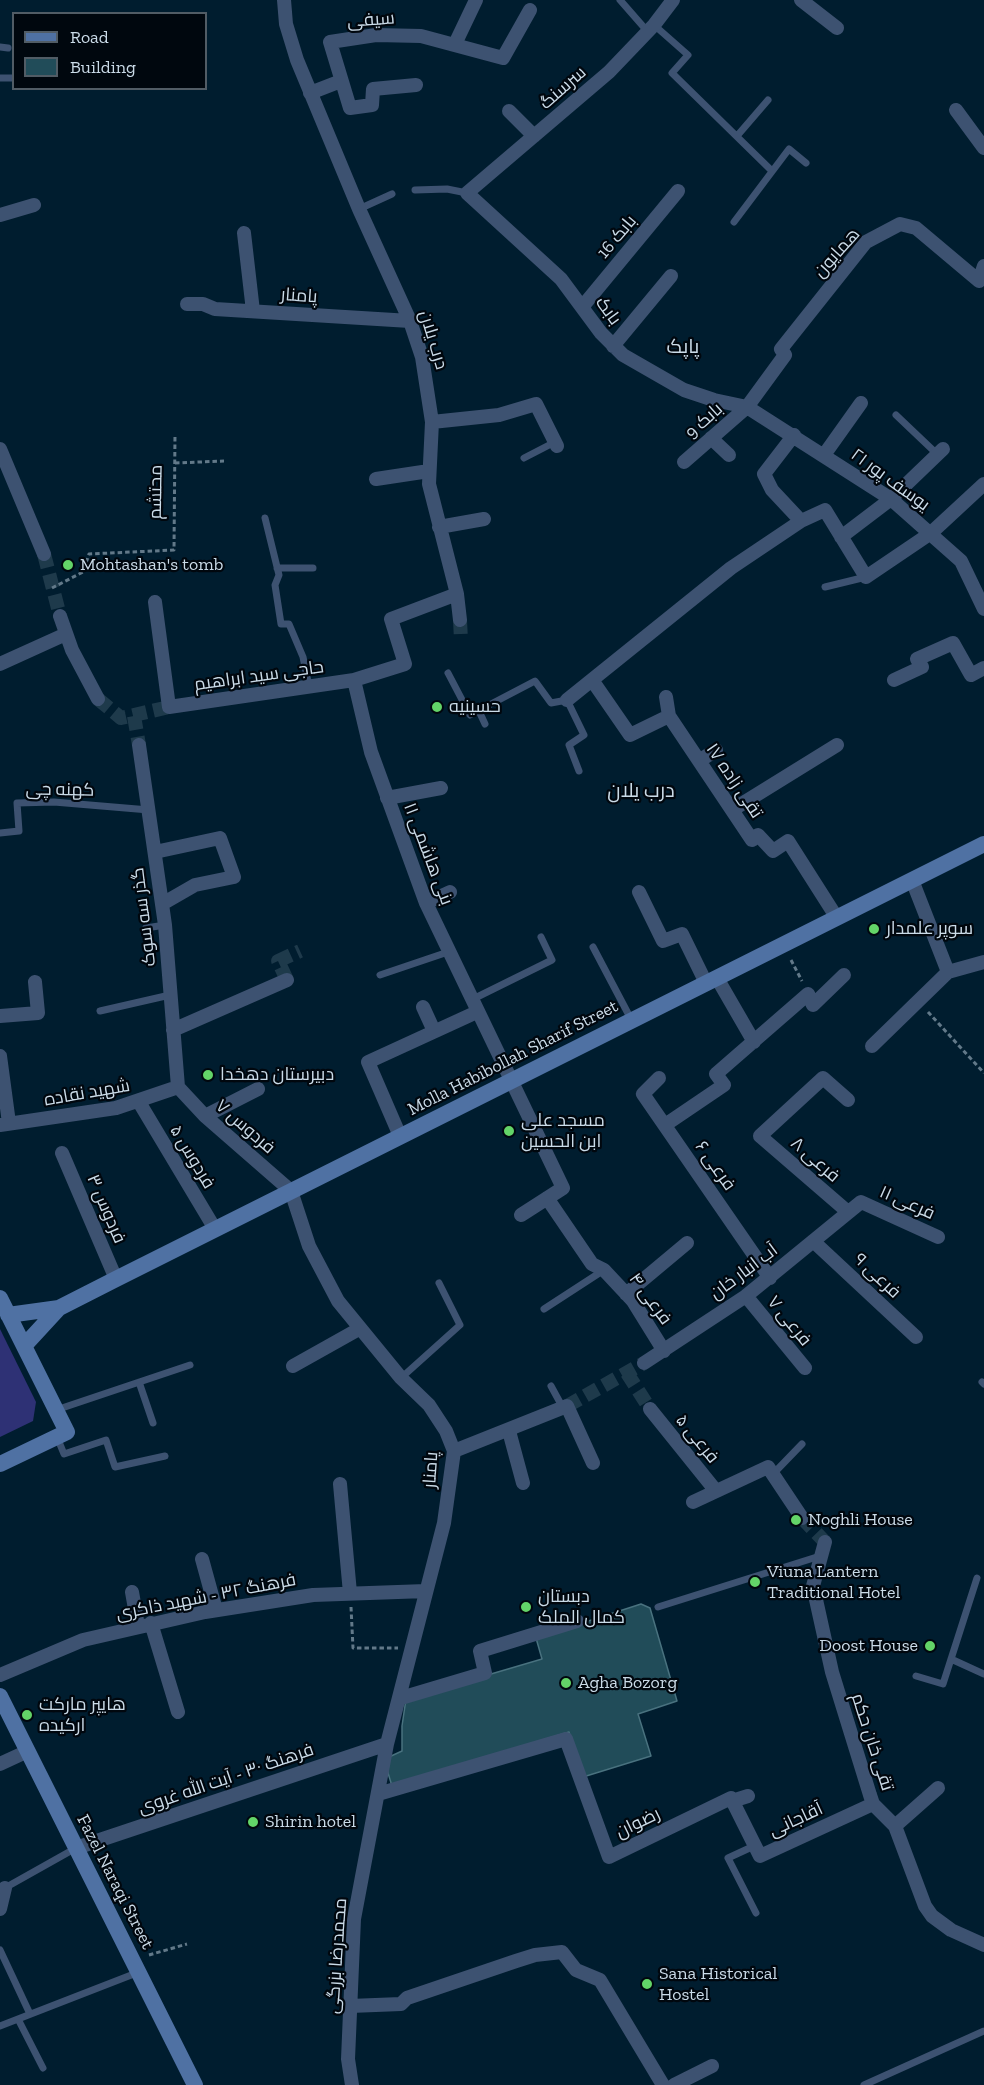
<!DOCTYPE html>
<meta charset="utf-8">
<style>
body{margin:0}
#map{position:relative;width:984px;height:2085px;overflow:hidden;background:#001d2f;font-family:"Zilla Slab",serif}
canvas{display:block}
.legend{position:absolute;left:12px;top:12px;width:195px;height:78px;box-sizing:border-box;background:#00070e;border:2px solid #515c65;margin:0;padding:8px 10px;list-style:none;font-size:18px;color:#cadbe8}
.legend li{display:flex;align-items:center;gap:12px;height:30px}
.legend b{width:30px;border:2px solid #515c65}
</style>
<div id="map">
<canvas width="984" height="2085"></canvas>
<ul class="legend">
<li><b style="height:8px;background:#4f71a3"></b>Road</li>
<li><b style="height:16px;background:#214c59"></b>Building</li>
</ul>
</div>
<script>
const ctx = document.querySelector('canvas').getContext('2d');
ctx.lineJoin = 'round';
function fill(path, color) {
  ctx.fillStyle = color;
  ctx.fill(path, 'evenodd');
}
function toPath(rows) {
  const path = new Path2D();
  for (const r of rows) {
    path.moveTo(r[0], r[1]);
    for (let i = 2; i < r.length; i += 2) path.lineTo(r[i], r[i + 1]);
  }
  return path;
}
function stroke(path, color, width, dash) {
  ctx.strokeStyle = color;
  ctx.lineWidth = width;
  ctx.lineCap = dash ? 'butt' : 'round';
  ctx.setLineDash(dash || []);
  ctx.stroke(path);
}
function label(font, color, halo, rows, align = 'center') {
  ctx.font = font + ' "Zilla Slab",Cairo,serif';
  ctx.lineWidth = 4.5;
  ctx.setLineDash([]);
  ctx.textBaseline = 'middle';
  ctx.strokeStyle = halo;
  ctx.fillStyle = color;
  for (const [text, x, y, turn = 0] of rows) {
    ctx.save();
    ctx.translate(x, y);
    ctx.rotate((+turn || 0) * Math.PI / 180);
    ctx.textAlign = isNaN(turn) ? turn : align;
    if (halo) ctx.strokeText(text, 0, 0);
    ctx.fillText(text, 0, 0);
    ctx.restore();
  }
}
const green = toPath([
 [0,1329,36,1402,33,1421,0,1437]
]);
const building = toPath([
 [641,1604,650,1608,677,1701,638,1714,651,1756,583,1777,569,1732,392,1786,388,1773,389,1757,402,1751,402,1726,406,1699,542,1659,536,1638,641,1604]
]);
const minorTunnel = toPath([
 [44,554,60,616],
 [460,620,461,640],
 [98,699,121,718,169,707],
 [134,716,139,745],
 [287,980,278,961,300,951],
 [627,1373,650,1409],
 [567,1406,644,1363],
 [802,1518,825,1542]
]);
const path = toPath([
 [175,463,224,461],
 [52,588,83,572,89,554,174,550,175,434],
 [791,960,802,981],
 [928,1012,984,1073],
 [351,1607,353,1648,398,1648],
 [149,1955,187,1944]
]);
const service = toPath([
 [620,0,648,32],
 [654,25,688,55,672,73,772,171],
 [0,47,8,48],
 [0,78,14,78],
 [737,136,768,100],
 [415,190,447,189,467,193],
 [359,209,392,194],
 [734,222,789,149,806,163],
 [896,415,937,454],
 [524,458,555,442],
 [265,518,279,575,275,585,281,624,289,624,303,657,309,687],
 [277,568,313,568],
 [825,587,866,577],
 [448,673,470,715,535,681,551,703,567,700,584,735,569,745,579,771],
 [479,711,485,724],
 [0,833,19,831,17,803,54,802,149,810],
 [146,928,165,925],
 [593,947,632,1021],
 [380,975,448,952],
 [471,1000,552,960,541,937],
 [100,1011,170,995],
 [544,1309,604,1270],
 [401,1378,460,1325,439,1283],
 [139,1382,153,1423],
 [982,1382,984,1384],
 [551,1386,563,1408],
 [56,1410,190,1365],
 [57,1437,64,1454,106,1440,115,1467,165,1456],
 [773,1474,802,1444],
 [658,1607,820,1556],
 [951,1659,984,1674],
 [916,1676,943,1684,977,1578],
 [754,1846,728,1858,756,1913],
 [3,1889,76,1848],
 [0,1950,30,2014],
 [18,2019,43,2068],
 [0,2026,139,1972],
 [864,2085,984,2031]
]);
const minor = toPath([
 [284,0,286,24,297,60,359,209,410,321,422,357,432,422,429,484,457,594,391,619,405,664,354,680,371,752,426,903,563,1188,521,1215],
 [673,0,654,25,609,72,467,193,561,279,601,333,623,355,684,390,714,400,747,407,891,499,961,561,984,609],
 [801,0,837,28],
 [455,44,476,0],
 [416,85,373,89,372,105,350,108,330,42,376,35,421,36,503,58,530,10],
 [310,93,341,81],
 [956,110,984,148],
 [509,111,534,136],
 [0,215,34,205],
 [244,233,253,311],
 [187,304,203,304,215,309,410,321],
 [583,306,678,191],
 [613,346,671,276],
 [432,422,499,415,536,404,557,446],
 [794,435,764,474,772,490,801,521],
 [711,438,729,455],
 [0,449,44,554],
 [824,455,861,403],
 [684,462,747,407,785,355,781,349,866,242,900,224,916,228,979,281,984,266],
 [376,479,429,471],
 [439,527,484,519],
 [841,537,891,499,943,449],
 [457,594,460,620],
 [155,602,169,707,354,680],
 [60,616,72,650,98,699],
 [0,664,66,634],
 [592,680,630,735,669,716],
 [894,680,922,667,917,659,953,643,971,675,984,668],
 [666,697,669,716,752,840,758,835,773,851,788,841,837,918],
 [567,700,731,568,801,521,825,510,866,577,931,533,984,484],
 [139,745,165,925,178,1087],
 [699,761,716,750],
 [387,798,441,788],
 [732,810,837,745],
 [155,852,220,838,234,877,195,885,162,904],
 [912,880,948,972],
 [639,892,663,941,682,934,706,983],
 [426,903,450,892],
 [717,978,754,1042],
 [423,1007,434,1031],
 [0,1016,38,1013,35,982],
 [173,1030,287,980],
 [872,1046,948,972,984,962],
 [0,1056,9,1123],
 [659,1078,643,1094,770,1278],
 [178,1087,205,1116,291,1191,309,1246,338,1301,401,1378,429,1405,446,1431,454,1451,444,1523,387,1744,354,1919,348,2059,352,2085],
 [848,1100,823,1078,760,1136,848,1212],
 [139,1102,215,1229],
 [205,1116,258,1089],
 [0,1125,116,1108,178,1087],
 [665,1125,724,1085,716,1074,808,994,813,1005,844,975],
 [400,1136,368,1062,477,1012],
 [62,1153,116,1279],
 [547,1198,592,1264,604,1270,633,1301,664,1351],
 [813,1241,916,1337],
 [626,1294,687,1243],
 [746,1296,805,1368],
 [644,1363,746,1296,861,1202,938,1237],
 [293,1366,359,1329],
 [650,1409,716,1491],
 [509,1431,523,1483],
 [454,1451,567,1406,593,1463],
 [340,1484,350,1593],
 [693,1502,768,1467,802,1518],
 [825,1542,813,1586,832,1672,870,1795,873,1804,895,1826,925,1906,932,1916,951,1930,984,1945],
 [202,1559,216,1610],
 [132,1592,138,1626],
 [151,1623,178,1712],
 [0,1675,83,1640,205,1612,313,1595,426,1591],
 [401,1698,485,1673,480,1651,577,1621],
 [0,1764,28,1751],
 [378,1794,566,1739,609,1857,731,1798,760,1856,873,1804],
 [732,1801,748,1796],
 [895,1826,938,1788],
 [76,1848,387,1744],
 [0,1909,5,1888],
 [350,2006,401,2004,407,1998,516,1961,535,1955,562,1952,576,1970,600,1980,663,2085],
 [674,2085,712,2066]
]);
const secondary = toPath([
 [0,1298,67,1432,0,1464],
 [8,1315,59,1308],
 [24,1346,59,1308,116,1279,984,844],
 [0,1696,195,2085]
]);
const markers = [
 [68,565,6,"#63d468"],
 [437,707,6,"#63d468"],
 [874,929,6,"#63d468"],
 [208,1075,6,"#63d468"],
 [509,1131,6,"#63d468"],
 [796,1520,6,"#63d468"],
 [755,1582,6,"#63d468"],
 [526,1607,6,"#63d468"],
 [930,1646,6,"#63d468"],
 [566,1683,6,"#63d468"],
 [27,1715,6,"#63d468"],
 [253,1822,6,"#63d468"],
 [647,1984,6,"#63d468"]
];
const streetNames = [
 ["سیفی",371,20,-4],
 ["سرسنگ",563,88,-41],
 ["بابک 16",617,237,-50],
 ["همایون",837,253,-48],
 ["پامنار",299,296,4],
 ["بابک",608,311,54],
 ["درب یلان",433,340,73],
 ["بابک 9",704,421,-42],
 ["یوسف پور ۲۱",890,480,36],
 ["محتشم",156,492,-89],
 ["حاجی سید ابراهیم",259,676,-8],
 ["تقی زاده ۱۷",734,781,56],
 ["کهنه چی",60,790,1],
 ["بنی هاشمی ۱۱",428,854,69],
 ["گذر سه سوک",144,917,-97],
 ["Molla Habibollah Sharif Street",513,1058,-27],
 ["شهید نقاده",87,1093,-10],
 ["فردوس ۷",245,1127,41],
 ["فردوس ۵",192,1157,59],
 ["فرعی ۸",815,1160,41],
 ["فرعی ۶",715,1166,55],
 ["فرعی ۱۱",907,1203,24],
 ["فردوس ۳",106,1209,67],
 ["آب انبار خان",744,1272,-37],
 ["فرعی ۹",877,1276,43],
 ["فرعی ۴",650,1299,54],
 ["فرعی ۷",789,1321,51],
 ["فرعی ۵",697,1439,51],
 ["پامنار",431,1470,-86],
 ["فرهنگ ۳۲ - شهید ذاکری",206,1597,-11],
 ["تقی خان حکم",872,1742,72],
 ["فرهنگ ۳۰ - آیت الله غروی",226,1779,-19],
 ["آقاجانی",796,1820,-25],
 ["رضوان",638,1823,-26],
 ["Fazel Naraqi Street",115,1882,63],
 ["محمدرضا بزرگی",337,1956,-86]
];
const poiNames = [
 ["Mohtashan's tomb",80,565],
 ["حسینیه",449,707],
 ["سوپر علمدار",886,929],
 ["دبیرستان دهخدا",220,1075],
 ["مسجد علی",521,1121],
 ["ابن الحسین",521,1142],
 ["Noghli House",808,1520],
 ["Viuna Lantern",767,1572],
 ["Traditional Hotel",767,1593],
 ["دبستان",538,1597],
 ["کمال الملک",538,1618],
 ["Doost House",918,1646,"right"],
 ["Agha Bozorg",578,1683],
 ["هایپر مارکت",39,1705],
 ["ارکیده",39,1726],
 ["Shirin hotel",265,1822],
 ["Sana Historical",659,1974],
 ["Hostel",659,1995]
];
const neighbourhoodNames = [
 ["پاپک",683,347],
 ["درب یلان",641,791]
];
fill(green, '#2e3175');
fill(building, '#214c59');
stroke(building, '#49727f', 1.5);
stroke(minorTunnel, '#1e3a4b', 14, [14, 7]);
stroke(path, '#627989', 3, [4.5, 3]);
stroke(service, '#3d5271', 7);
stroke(minor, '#3d5271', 14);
stroke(secondary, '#4f71a3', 16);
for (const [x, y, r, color] of markers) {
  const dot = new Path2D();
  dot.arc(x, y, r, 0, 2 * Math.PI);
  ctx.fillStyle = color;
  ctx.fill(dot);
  stroke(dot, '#00070e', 2);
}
label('18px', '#cadbe8', '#00070e', streetNames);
label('18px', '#cadbe8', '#00070e', poiNames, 'left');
label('20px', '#cadbe8', '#00070e', neighbourhoodNames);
</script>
